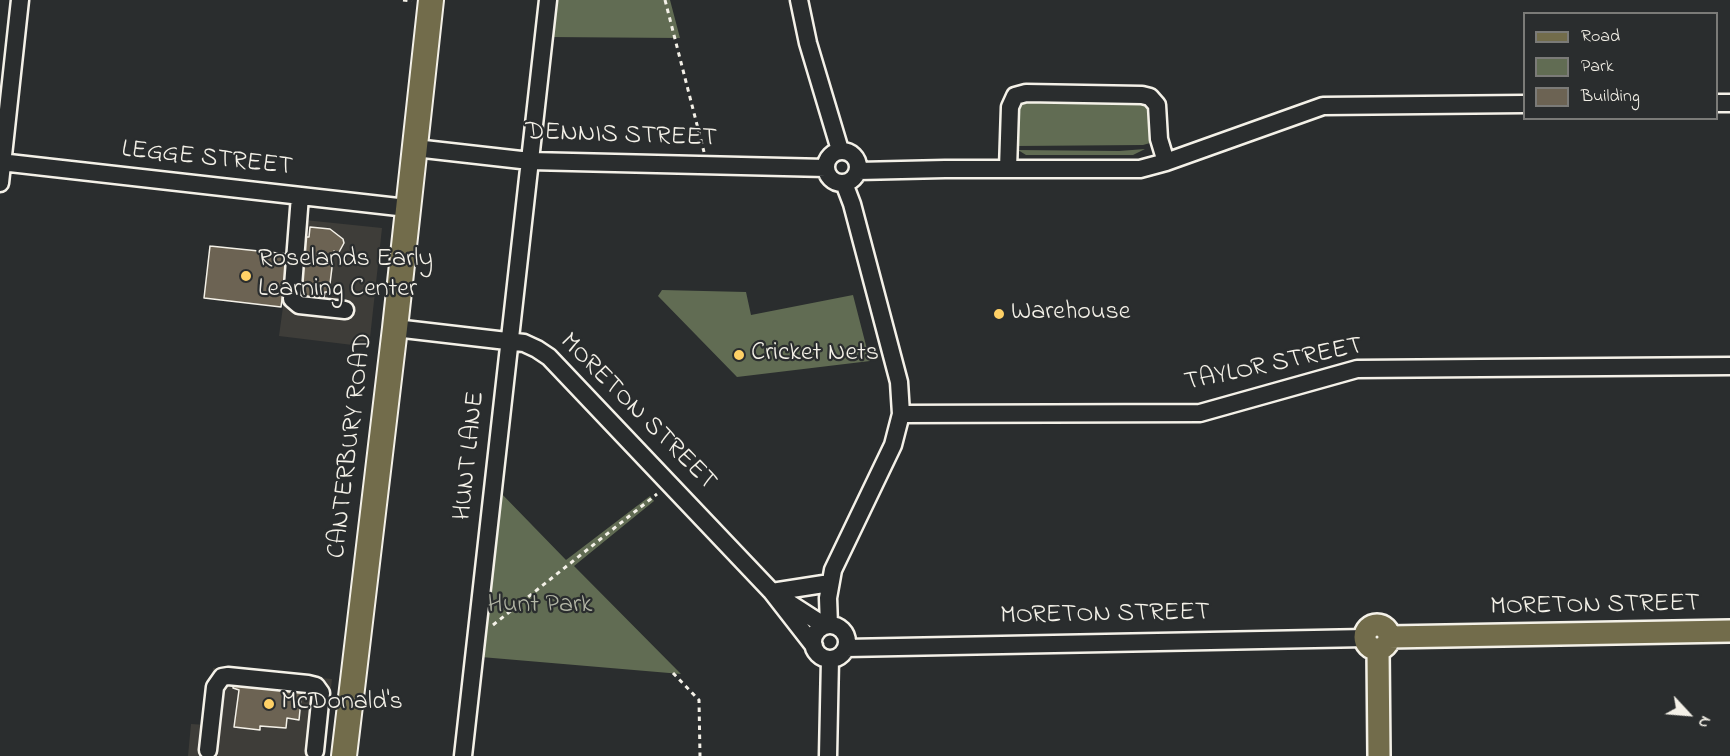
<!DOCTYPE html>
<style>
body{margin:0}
#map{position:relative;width:1730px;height:756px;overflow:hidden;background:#2a2d2e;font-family:"Indie Flower",sans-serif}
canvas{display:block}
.legend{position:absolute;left:1523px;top:12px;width:195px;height:108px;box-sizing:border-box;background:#2a2d2e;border:2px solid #7b7b78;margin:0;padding:8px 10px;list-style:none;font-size:18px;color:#f4f1e8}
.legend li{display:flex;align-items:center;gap:12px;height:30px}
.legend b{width:30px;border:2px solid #7b7b78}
.north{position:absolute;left:1658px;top:684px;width:60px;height:60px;-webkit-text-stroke:4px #2a2d2e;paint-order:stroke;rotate:116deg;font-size:16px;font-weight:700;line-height:24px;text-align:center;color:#f4f1e8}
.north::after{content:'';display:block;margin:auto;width:21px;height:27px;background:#f4f1e8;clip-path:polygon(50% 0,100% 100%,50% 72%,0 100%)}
</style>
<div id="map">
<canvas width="1730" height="756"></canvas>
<ul class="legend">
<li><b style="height:8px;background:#726c4b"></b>Road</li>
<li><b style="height:16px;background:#616c53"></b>Park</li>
<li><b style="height:16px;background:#6c6353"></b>Building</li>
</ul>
<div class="north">N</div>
</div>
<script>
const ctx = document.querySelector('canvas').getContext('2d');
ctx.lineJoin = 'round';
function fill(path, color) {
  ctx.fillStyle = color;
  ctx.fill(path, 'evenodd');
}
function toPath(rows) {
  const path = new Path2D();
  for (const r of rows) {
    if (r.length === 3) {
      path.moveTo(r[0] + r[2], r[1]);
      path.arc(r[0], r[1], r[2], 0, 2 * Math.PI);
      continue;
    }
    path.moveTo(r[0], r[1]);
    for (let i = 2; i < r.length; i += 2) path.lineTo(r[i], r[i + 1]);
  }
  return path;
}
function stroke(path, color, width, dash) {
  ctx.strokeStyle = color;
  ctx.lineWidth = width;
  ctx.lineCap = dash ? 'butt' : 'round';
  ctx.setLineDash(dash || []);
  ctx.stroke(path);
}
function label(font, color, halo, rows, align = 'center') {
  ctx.font = font + ' "Indie Flower",sans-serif';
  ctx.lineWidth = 4.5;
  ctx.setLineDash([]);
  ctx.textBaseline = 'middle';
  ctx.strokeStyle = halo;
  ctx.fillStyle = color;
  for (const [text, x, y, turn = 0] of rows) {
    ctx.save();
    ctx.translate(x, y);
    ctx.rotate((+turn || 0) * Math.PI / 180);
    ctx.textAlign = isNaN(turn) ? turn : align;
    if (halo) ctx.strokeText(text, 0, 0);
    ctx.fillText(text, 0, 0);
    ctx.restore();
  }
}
const built = toPath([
 [295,219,382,228,369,347,279,336],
 [213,668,332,679,323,756,188,756,191,724,207,725]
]);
const green = toPath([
 [554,0,670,0,680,38,549,37],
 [1140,102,1145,104,1150,112,1150,143,1143,145,1016,146,1018,110,1024,103],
 [1145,149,1133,155,1026,155,1018,150,1119,151],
 [662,290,746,292,751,315,853,295,870,361,737,377,658,296],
 [497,489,566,560,650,496,654,501,574,566,681,674,481,657]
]);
const building = toPath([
 [310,227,330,229,343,239,344,243,338,254,334,251,329,292,325,292,323,302,302,300,303,288,297,287,304,237,309,237,310,227],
 [210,246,288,254,281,307,204,298,210,246],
 [234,679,302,690,299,720,287,718,286,728,260,726,260,730,234,727,239,690,233,688,234,679]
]);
const path = toPath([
 [403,0,412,1],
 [665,0,704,152],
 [493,625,657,494],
 [673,673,699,700,700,756]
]);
const minor = toPath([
 [799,0,808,43,840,150],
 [1716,103,1730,103],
 [415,148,530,161,826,168],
 [842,167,16],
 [0,162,407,208],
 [1008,169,1010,107,1015,96,1026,93,1142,95,1150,97,1157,105,1159,139,1166,162],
 [858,171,945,169,1140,169,1166,162,1323,106,1524,104],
 [0,183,20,0],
 [300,196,292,299,299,305,345,310],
 [395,328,524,343,537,349,549,357,772,592,814,646],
 [901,414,1200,413,1357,369,1730,366],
 [772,592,830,583],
 [783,599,825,626],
 [829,625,828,598,833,570,893,445,901,414,899,382,852,204,844,183],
 [830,642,17],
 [846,648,1366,638],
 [208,750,215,687,222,677,228,676,308,684,316,686,321,693,315,751],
 [463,756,548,0],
 [828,756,830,659]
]);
const major = toPath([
 [1377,637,12],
 [1389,637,1730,631],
 [1378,649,1379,756]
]);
const highway = toPath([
 [344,756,395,328,431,0]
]);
const markers = [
 [246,276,6,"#ffd166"],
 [999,314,6,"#ffd166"],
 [739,355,6,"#ffd166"],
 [269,704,6,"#ffd166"]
];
const streetNames = [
 ["DENNIS STREET",621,137,2],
 ["LEGGE STREET",207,160,6],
 ["TAYLOR STREET",1274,366,-12],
 ["MORETON STREET",637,413,45],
 ["CANTERBURY ROAD",352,446,-83],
 ["HUNT LANE",471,456,-84],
 ["MORETON STREET",1595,607,-1],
 ["MORETON STREET",1105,616,-1]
];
const poiNames = [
 ["Roselands Early",258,261],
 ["Learning Center",258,291],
 ["Warehouse",1011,314],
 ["Cricket Nets",751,355],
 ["McDonald's",281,704]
];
const parkNames = [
 ["Hunt Park",540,607]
];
fill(built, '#3e3d39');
fill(green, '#616c53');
fill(building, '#6c6353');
stroke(building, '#f4f1e8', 1.5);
stroke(minor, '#f4f1e8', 21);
stroke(major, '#f4f1e8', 26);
stroke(highway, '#f4f1e8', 28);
stroke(path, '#f4f1e8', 3, [4.5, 4.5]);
stroke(minor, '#2a2d2e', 16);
stroke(major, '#726c4b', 21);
stroke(highway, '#726c4b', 24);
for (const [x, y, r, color] of markers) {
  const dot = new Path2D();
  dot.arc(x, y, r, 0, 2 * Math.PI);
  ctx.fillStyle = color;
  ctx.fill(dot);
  stroke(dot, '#2a2d2e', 2);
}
label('26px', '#f4f1e8', '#2a2d2e', streetNames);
label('26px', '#f4f1e8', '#2a2d2e', poiNames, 'left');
label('26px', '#b2b5a5', '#2a2d2e', parkNames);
</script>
